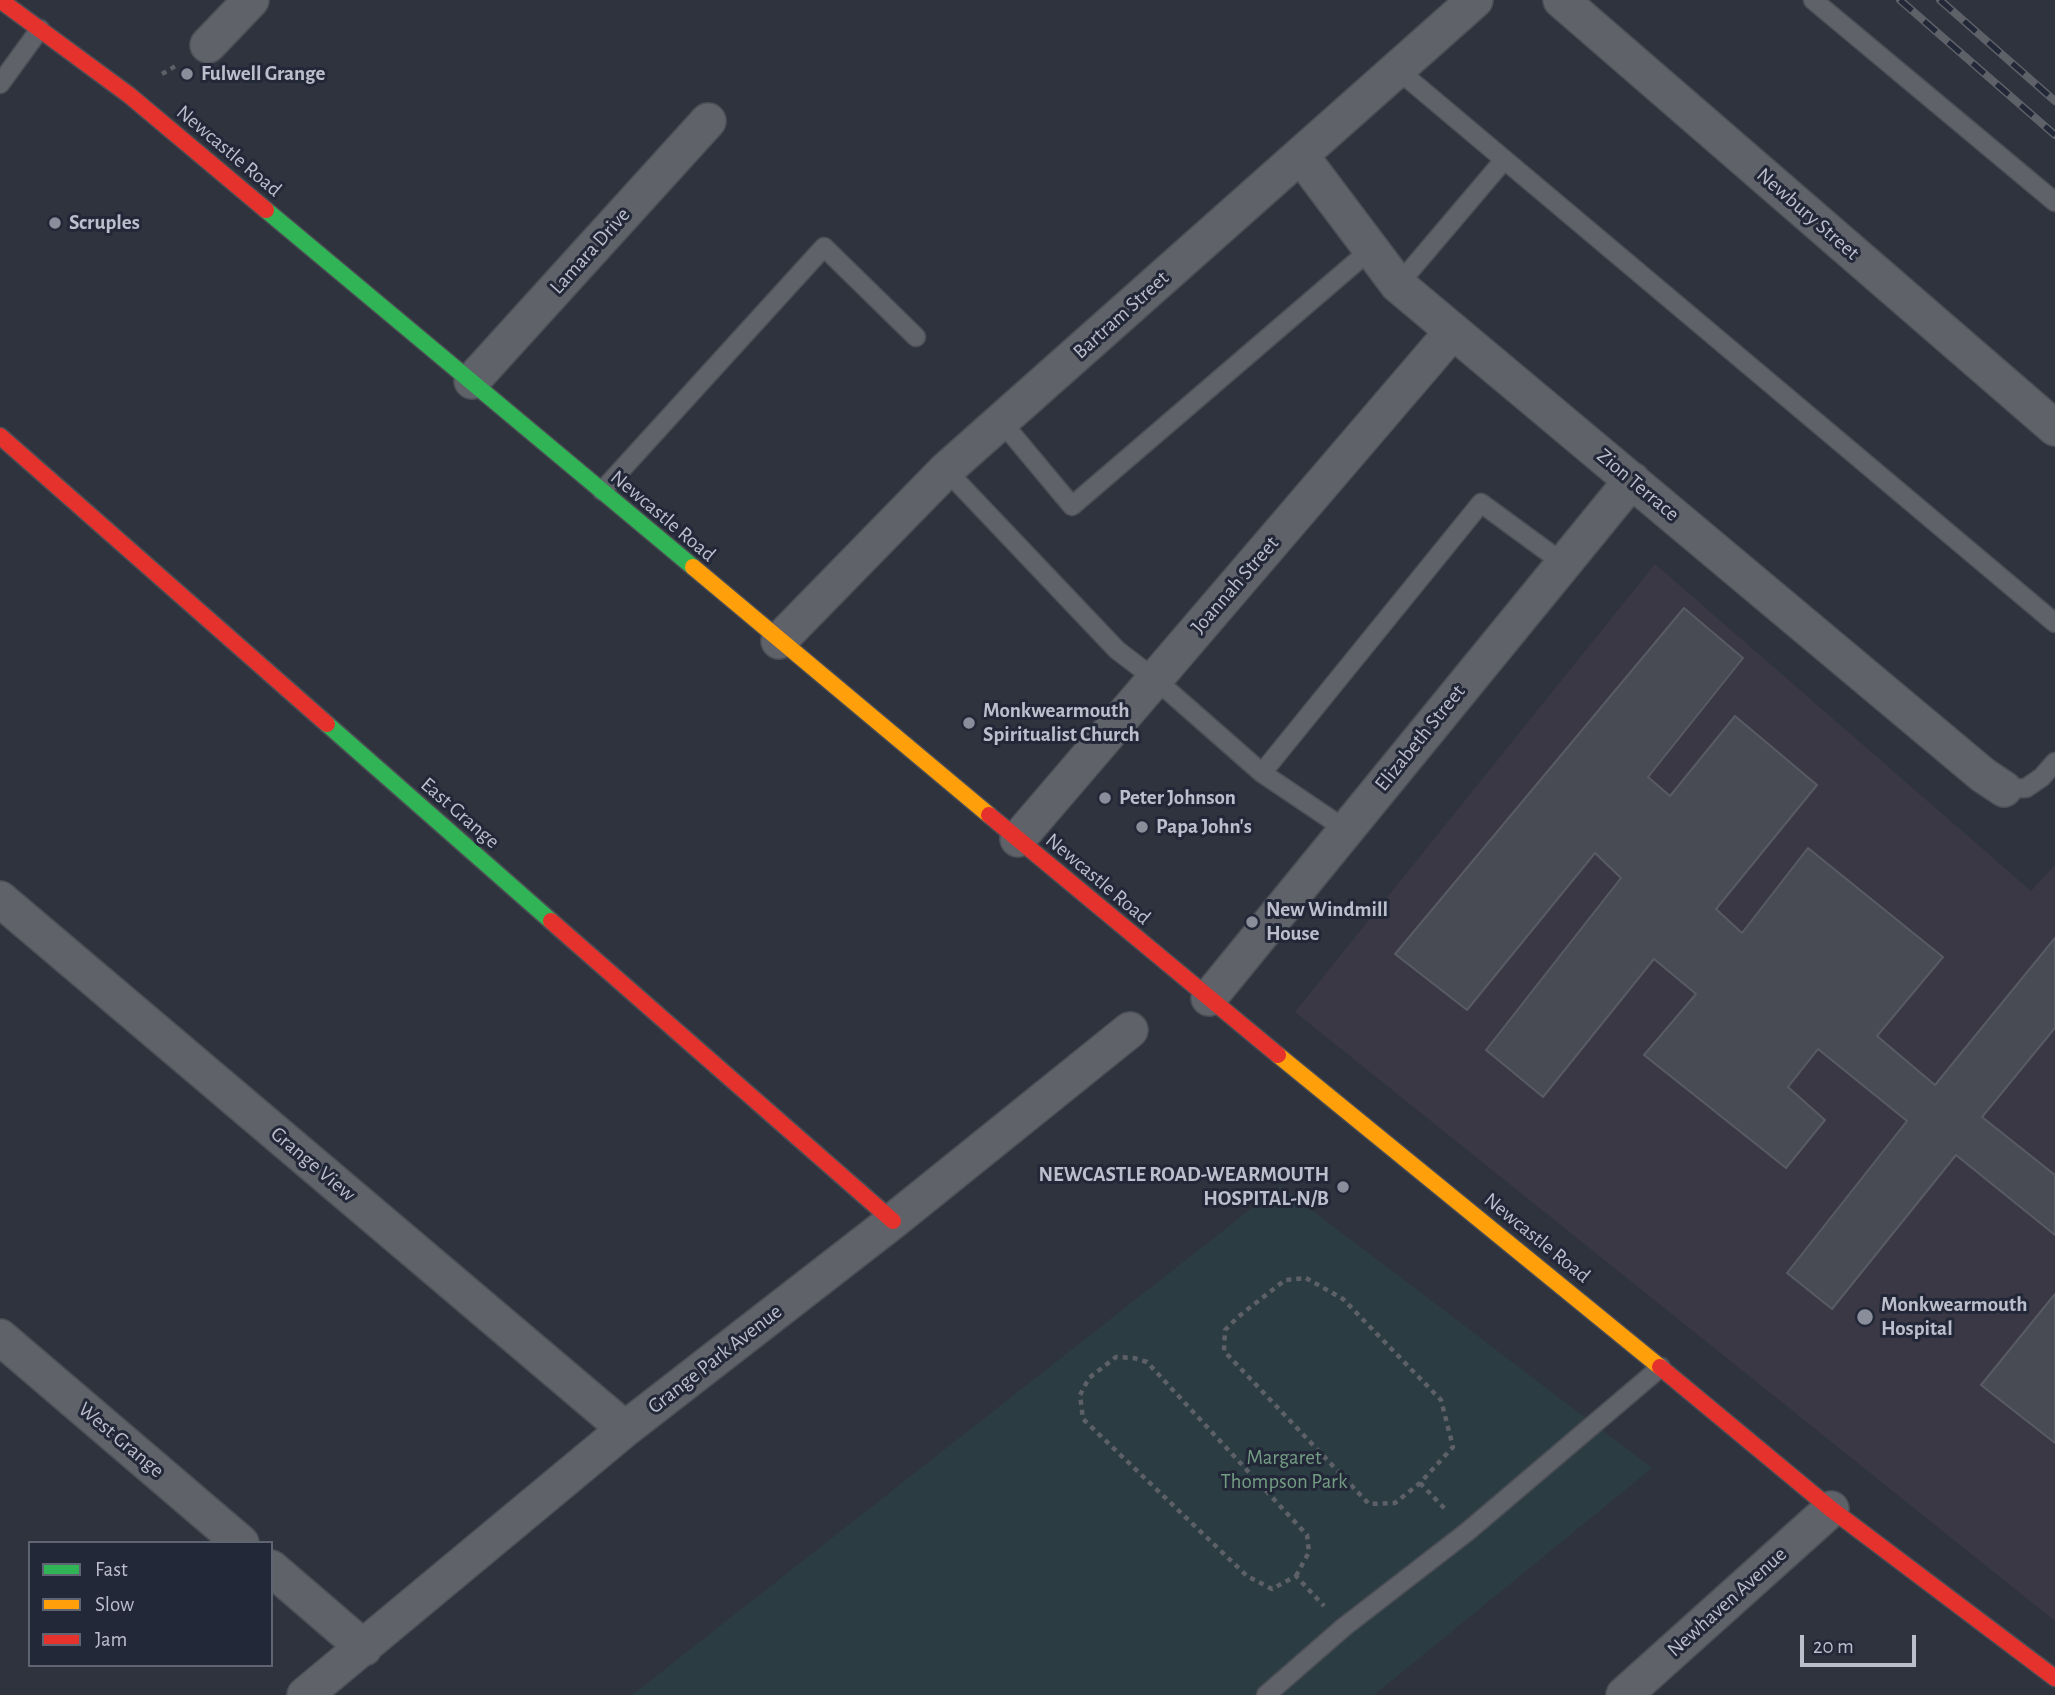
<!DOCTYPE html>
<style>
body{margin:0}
#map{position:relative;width:2055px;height:1695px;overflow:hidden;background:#2f333d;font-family:"Alegreya Sans",sans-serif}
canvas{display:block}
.legend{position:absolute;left:28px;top:1541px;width:245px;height:126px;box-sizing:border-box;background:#222838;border:2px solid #5f6473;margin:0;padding:9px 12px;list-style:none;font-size:21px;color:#bbbfcc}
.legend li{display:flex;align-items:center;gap:14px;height:35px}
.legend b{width:35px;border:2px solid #5f6473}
.scale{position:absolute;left:1800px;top:1635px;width:116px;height:32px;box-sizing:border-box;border:4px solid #bbbfcc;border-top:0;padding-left:9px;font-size:21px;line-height:24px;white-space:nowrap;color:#bbbfcc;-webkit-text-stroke:5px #222838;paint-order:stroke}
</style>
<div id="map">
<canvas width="2055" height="1695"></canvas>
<ul class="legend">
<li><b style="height:9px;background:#30b455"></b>Fast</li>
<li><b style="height:9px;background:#ff9f0a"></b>Slow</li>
<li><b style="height:9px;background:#e5322d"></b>Jam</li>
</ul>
<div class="scale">20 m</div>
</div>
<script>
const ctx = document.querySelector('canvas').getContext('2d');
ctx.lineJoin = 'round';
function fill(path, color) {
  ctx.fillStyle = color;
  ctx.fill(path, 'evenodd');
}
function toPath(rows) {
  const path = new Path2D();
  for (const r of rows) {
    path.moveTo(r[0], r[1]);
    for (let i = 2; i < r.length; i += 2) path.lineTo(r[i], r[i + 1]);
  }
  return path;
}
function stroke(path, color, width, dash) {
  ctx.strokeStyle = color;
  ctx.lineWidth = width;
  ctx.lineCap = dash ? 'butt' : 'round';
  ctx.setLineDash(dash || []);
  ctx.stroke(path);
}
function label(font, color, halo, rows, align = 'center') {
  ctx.font = font + ' "Alegreya Sans",sans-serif';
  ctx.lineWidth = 6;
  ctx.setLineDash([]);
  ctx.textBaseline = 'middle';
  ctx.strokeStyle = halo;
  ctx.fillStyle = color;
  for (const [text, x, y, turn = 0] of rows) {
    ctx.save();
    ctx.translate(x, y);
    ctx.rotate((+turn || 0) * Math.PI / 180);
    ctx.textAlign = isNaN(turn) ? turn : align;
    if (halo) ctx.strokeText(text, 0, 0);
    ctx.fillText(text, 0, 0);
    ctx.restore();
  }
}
const medical = toPath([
 [1655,564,2031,891,2055,865,2055,1621,1295,1012]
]);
const green = toPath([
 [1280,1186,1652,1468,1374,1695,632,1695]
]);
const building = toPath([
 [1684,608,1743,658,1648,777,1670,796,1735,716,1817,785,1716,909,1742,933,1808,848,1943,957,1877,1036,1935,1085,2055,938,2055,1028,1982,1117,2055,1175,2055,1235,1956,1155,1832,1309,1787,1273,1907,1121,1818,1049,1788,1087,1825,1120,1786,1168,1644,1055,1696,994,1654,959,1543,1097,1486,1050,1621,878,1595,853,1467,1010,1395,954,1684,608],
 [2055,1294,2055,1443,1981,1385,2055,1294]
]);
const path = toPath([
 [162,74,179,64],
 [1306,1278,1343,1299,1441,1400,1453,1447,1420,1483,1395,1503,1369,1504,1224,1351,1225,1330,1238,1317,1285,1280,1306,1278],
 [1420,1483,1447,1511],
 [1296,1576,1309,1552,1307,1535,1147,1362,1134,1358,1116,1357,1089,1378,1080,1395,1083,1419,1247,1576,1272,1589,1296,1576,1324,1606]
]);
const lane = toPath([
 [1813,0,2055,202],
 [1398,70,2055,623],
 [0,84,40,29],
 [1398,285,1504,160],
 [1001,421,1072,506,1370,250],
 [946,470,1117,650,1155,679,1262,773,1345,829],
 [602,491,824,247,916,337],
 [1262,773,1481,503,1563,563],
 [2004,789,2026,788,2042,777,2055,762],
 [1266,1695,1344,1627,1467,1532,1661,1367]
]);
const street = toPath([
 [1561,0,2055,428],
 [208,45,251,0],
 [1301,156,1398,285,1983,775,2004,789],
 [472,381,708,121],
 [779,641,946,470,1475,0],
 [1018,839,1453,331],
 [0,899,625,1429],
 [1209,998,1632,480],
 [0,1337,241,1543],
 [271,1568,364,1648],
 [305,1695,625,1429,893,1221,1130,1030],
 [1624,1695,1831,1509]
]);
const fast = toPath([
 [266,210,693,567],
 [327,724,551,921]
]);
const slow = toPath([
 [693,567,989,815],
 [1278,1055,1660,1367]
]);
const jam = toPath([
 [0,0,129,95,266,210],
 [0,436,327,724],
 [989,815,1278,1055],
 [551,921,893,1221],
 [1660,1367,1831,1509,2055,1678]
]);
const rail = toPath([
 [1900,0,2055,135],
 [1940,0,2055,101]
]);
const markers = [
 [187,74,7,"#8a8e9a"],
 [55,223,7,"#8a8e9a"],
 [969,723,7,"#8a8e9a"],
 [1105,798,7,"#8a8e9a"],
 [1142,827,7,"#8a8e9a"],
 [1252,922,7,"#8a8e9a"],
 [1343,1187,7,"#8a8e9a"],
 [1865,1317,9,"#8a8e9a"]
];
const poiNames = [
 ["Fulwell Grange",201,74],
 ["Scruples",69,223],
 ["Monkwearmouth",983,711],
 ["Spiritualist Church",983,735],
 ["Peter Johnson",1119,798],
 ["Papa John's",1156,827],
 ["New Windmill",1266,910],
 ["House",1266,934],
 ["NEWCASTLE ROAD-WEARMOUTH",1329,1175,"right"],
 ["HOSPITAL-N/B",1329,1199,"right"],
 ["Monkwearmouth",1881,1305],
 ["Hospital",1881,1329]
];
const streetNames = [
 ["Newcastle Road",229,151,40],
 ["Newbury Street",1808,214,41],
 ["Lamara Drive",590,251,-48],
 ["Bartram Street",1121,315,-42],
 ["Zion Terrace",1638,485,40],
 ["Newcastle Road",663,516,40],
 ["Joannah Street",1235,585,-49],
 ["Elizabeth Street",1420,738,-51],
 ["East Grange",460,813,41],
 ["Newcastle Road",1098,879,40],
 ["Grange View",313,1164,40],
 ["Newcastle Road",1537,1238,39],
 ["Grange Park Avenue",715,1359,-38],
 ["West Grange",121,1440,40],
 ["Newhaven Avenue",1727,1602,-42]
];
const parkNames = [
 ["Margaret",1284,1458],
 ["Thompson Park",1284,1482]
];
fill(medical, '#3b3846');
fill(green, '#2c3c43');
fill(building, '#484b54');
stroke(building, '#585b64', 2);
stroke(lane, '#4c4e56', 21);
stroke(street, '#4c4e56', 38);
stroke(fast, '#4c4e56', 19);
stroke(slow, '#4c4e56', 19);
stroke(jam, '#4c4e56', 19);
stroke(path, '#5d6167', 4.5, [5, 5]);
stroke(lane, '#60626a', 18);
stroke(street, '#60626a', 35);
stroke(fast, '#30b455', 16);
stroke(slow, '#ff9f0a', 16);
stroke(jam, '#e5322d', 16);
stroke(rail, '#5e6168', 8);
stroke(rail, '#222838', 5, [16]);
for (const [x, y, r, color] of markers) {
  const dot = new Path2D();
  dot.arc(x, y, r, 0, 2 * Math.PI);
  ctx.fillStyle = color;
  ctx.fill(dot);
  stroke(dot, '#222838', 2.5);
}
label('bold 21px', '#bbbfcc', '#222838', poiNames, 'left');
label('21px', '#bbbfcc', '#222838', streetNames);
label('21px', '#739c82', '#222838', parkNames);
</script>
